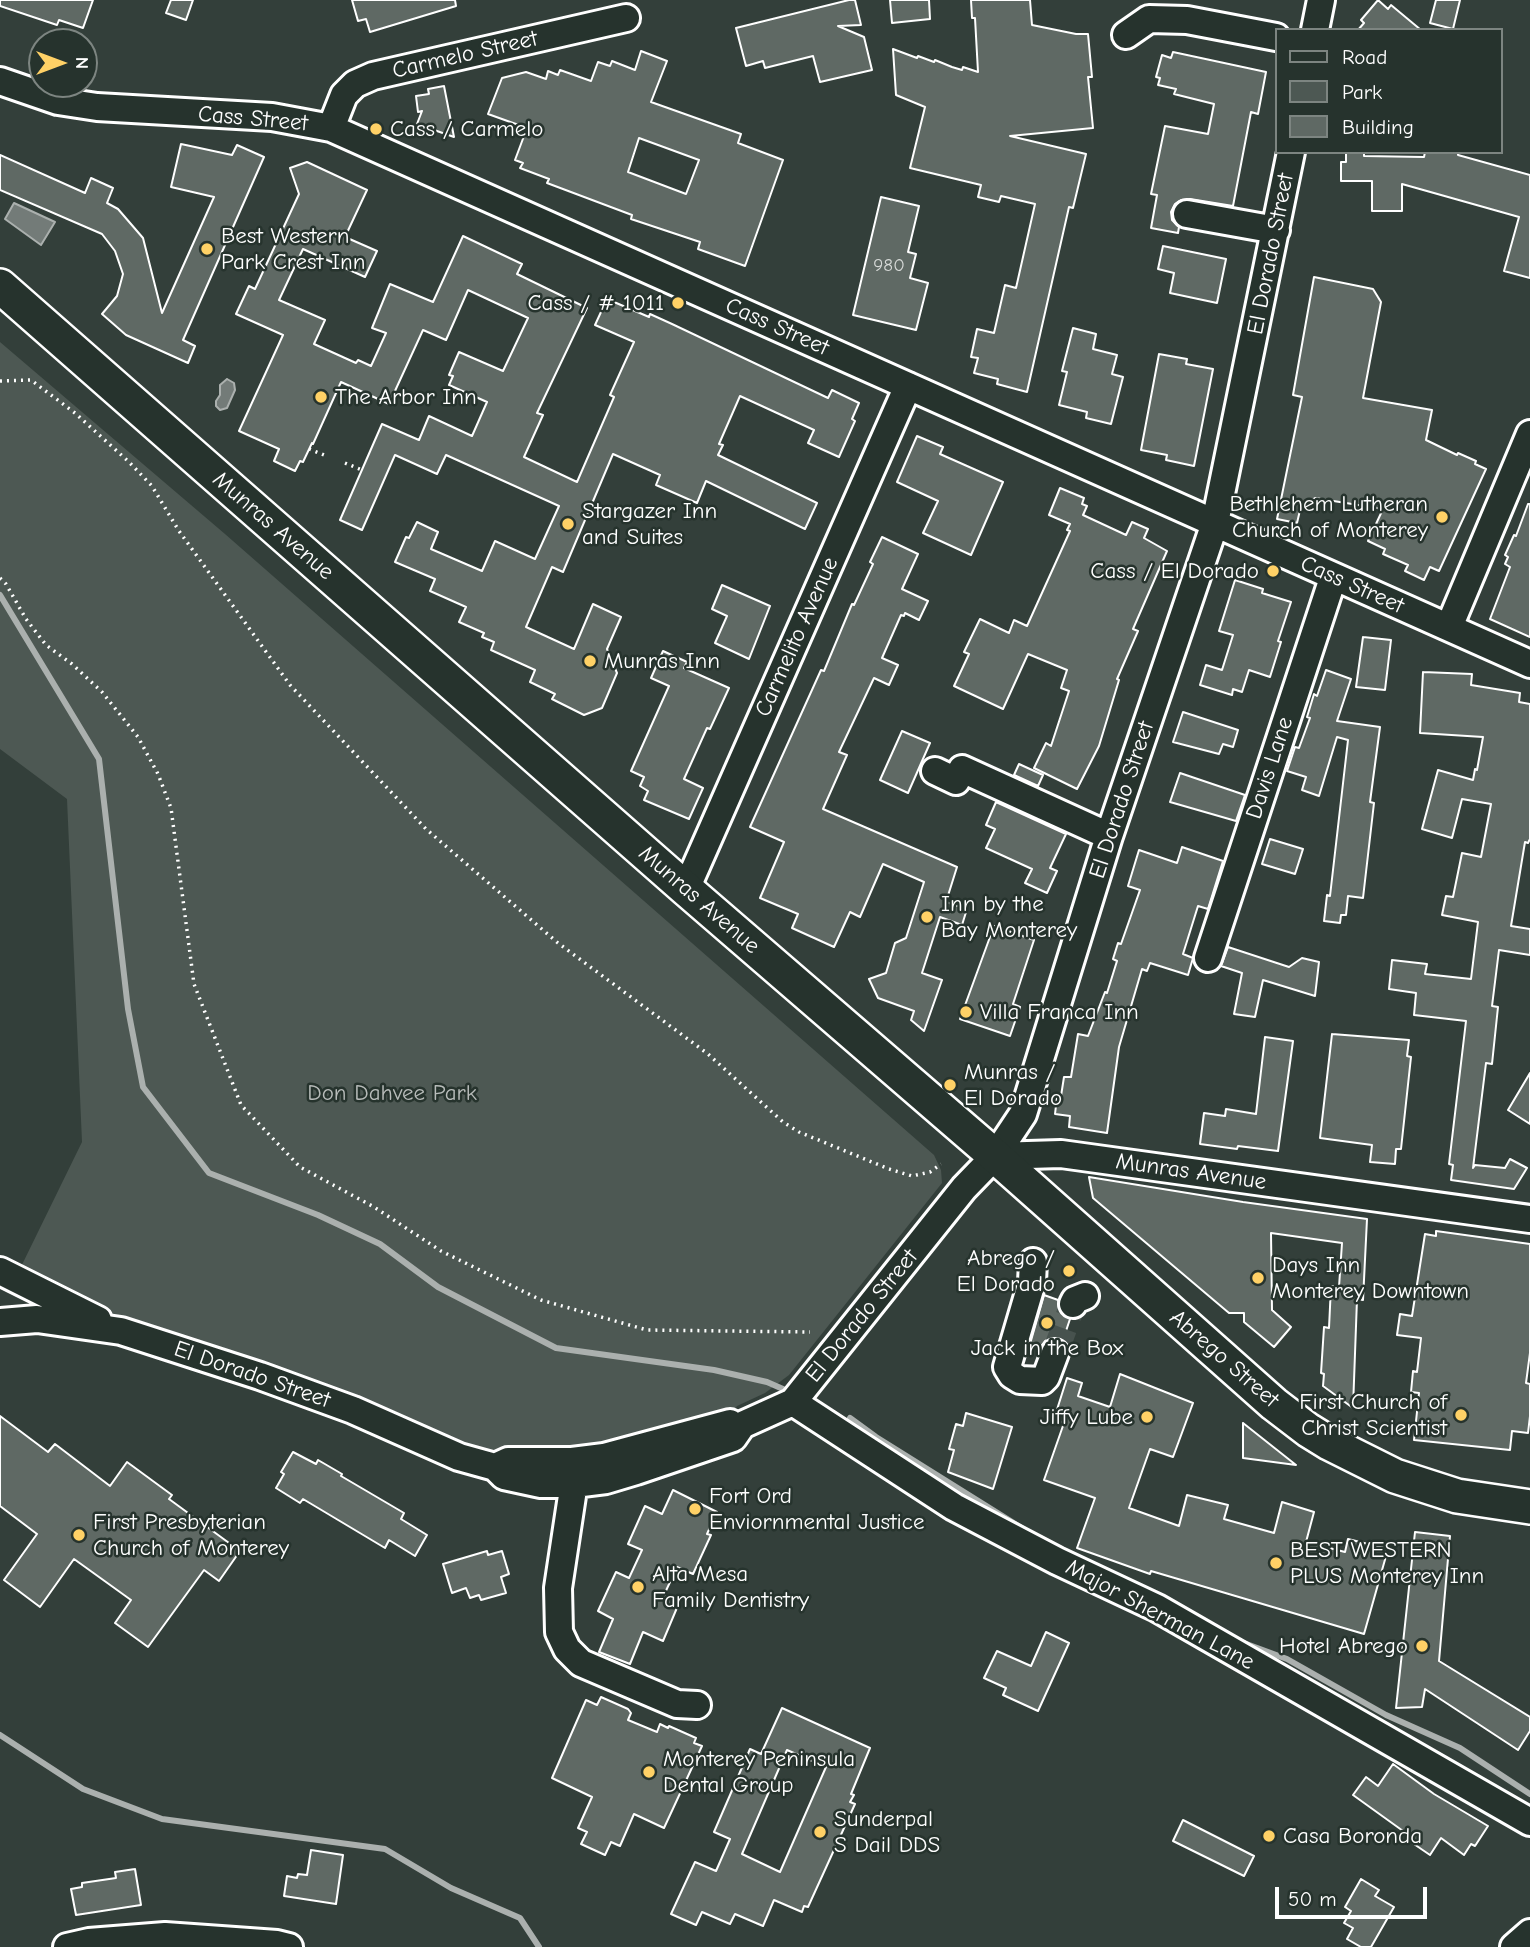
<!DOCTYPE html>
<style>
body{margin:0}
#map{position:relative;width:1530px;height:1947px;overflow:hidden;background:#333f3a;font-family:"Comic Neue",sans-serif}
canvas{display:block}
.legend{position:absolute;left:1275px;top:28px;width:228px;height:126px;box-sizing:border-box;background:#26332d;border:2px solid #7d8581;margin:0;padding:9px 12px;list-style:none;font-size:21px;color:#fff}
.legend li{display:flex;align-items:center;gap:14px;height:35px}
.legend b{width:35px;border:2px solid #7d8581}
.north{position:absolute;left:28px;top:28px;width:70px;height:70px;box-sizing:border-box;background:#26332d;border:2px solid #7d8581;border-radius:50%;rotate:90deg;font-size:19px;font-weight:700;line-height:28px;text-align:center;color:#fff}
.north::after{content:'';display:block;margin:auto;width:24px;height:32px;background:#ffd166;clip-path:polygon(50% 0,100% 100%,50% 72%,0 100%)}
.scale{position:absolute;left:1275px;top:1887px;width:152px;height:32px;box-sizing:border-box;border:4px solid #fff;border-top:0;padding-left:9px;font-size:21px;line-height:24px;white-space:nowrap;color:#fff;-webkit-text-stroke:5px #26332d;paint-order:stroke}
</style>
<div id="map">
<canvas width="1530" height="1947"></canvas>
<ul class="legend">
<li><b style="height:9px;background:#26332d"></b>Road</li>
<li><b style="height:19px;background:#4d5853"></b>Park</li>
<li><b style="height:19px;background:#5f6964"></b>Building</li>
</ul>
<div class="north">N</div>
<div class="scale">50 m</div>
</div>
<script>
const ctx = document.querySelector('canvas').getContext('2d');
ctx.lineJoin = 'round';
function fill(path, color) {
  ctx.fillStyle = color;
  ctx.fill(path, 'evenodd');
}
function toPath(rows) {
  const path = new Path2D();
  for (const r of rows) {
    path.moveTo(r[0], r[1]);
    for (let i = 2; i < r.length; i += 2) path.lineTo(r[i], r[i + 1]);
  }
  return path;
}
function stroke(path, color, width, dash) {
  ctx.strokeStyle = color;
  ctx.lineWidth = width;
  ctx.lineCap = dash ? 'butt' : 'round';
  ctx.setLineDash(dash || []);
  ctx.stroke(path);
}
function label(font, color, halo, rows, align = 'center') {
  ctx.font = font + ' "Comic Neue",sans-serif';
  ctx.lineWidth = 5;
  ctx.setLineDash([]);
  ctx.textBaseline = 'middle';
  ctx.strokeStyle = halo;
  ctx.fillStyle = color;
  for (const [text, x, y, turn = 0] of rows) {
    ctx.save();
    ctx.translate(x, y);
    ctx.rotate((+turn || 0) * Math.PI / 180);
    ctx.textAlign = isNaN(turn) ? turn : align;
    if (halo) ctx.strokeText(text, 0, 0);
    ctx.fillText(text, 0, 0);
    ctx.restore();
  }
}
const green = toPath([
 [0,342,225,534,934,1155,941,1170,942,1183,789,1375,765,1393,737,1406,717,1433,512,1469,260,1376,15,1279,82,1142,67,799,0,749]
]);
const water = toPath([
 [14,203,55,222,41,245,5,219,14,203],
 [227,379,234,383,235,390,227,408,220,410,216,406,216,401,220,395,220,385,227,379]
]);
const stream = toPath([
 [0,595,99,759,128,1009,143,1087,209,1173,318,1215,380,1244,438,1287,556,1348,714,1370,767,1382,783,1389],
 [850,1418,876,1437,1028,1532],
 [1241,1642,1287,1659,1386,1715,1460,1748,1530,1794],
 [0,1735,83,1789,162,1819,385,1849,451,1888,520,1918,539,1947]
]);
const building = toPath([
 [0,0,93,0,83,28,59,20,57,25,0,6,0,0],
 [171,0,193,0,186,20,166,13,171,0],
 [352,0,455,0,456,6,370,32,366,19,358,21,352,0],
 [849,0,855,0,861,25,838,26,864,37,872,70,820,82,813,56,765,68,763,61,746,66,736,28,849,0],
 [890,0,929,0,930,19,892,23,890,0],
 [971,0,1030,0,1032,25,1076,34,1088,34,1092,77,1088,77,1093,128,1010,136,1086,154,1073,208,1069,207,1027,392,997,384,998,379,974,373,978,358,971,357,977,329,994,333,1005,285,1016,288,1035,204,1001,196,999,202,978,197,981,185,910,168,925,107,896,95,893,49,917,58,918,56,934,62,935,60,952,67,962,70,963,67,978,72,975,18,972,18,971,0],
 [1378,0,1388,9,1391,5,1421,30,1358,30,1364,23,1361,20,1378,0],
 [1436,0,1460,0,1453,29,1430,23,1436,0],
 [641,51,667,61,651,102,741,134,738,143,783,160,745,266,698,249,700,242,631,219,632,215,547,183,549,179,520,168,523,163,515,160,527,128,488,114,502,78,526,72,546,79,548,71,558,75,560,70,591,81,598,62,610,66,612,61,635,70,641,51],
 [639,138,699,160,686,194,628,172,639,138],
 [1173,52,1266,72,1258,114,1251,112,1233,206,1190,199,1181,200,1175,204,1171,212,1172,220,1179,227,1178,233,1151,228,1157,195,1151,194,1165,126,1208,134,1214,104,1174,94,1176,89,1158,85,1160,78,1156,77,1162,55,1171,58,1173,52],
 [444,86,454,137,417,124,422,111,418,112,416,96,429,94,428,89,444,86],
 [181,144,232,155,237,145,264,157,183,340,195,346,188,363,126,335,102,314,117,296,123,274,115,251,102,234,0,190,0,155,85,193,91,178,113,188,107,203,118,209,143,238,162,313,214,197,171,187,181,144],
 [1346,152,1364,152,1364,156,1424,157,1425,152,1458,152,1458,155,1530,175,1530,278,1504,271,1519,217,1402,184,1402,211,1372,211,1372,181,1341,181,1341,162,1346,162,1346,152],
 [307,162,367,190,345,237,377,251,365,277,303,249,279,300,325,320,314,344,356,363,358,360,371,366,386,333,372,328,390,284,433,302,463,236,522,264,517,274,587,308,537,413,543,415,524,457,577,482,614,397,610,395,634,342,595,325,607,299,649,317,650,314,672,324,828,398,832,390,859,403,852,419,855,421,839,457,808,443,814,430,740,396,719,444,723,445,718,455,817,503,805,529,706,481,697,503,656,485,660,475,613,454,563,572,552,567,526,627,574,649,593,604,621,617,607,649,617,673,602,708,584,715,552,699,555,694,530,682,535,670,491,650,494,642,482,637,484,633,459,622,466,607,430,591,435,579,395,562,406,537,409,538,417,522,438,532,431,549,482,571,495,541,535,559,559,506,446,455,437,474,395,455,362,530,340,520,382,424,419,440,429,416,472,436,487,402,449,385,453,376,449,375,459,352,503,371,528,318,468,290,446,340,423,330,389,404,341,382,313,444,312,443,303,462,300,461,295,471,274,461,279,449,239,431,283,335,236,314,249,286,255,289,299,194,290,168,307,162],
 [881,197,919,206,908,252,916,254,910,278,928,283,916,330,853,315,881,197],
 [1163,246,1226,259,1217,303,1170,293,1174,273,1158,269,1163,246],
 [1314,277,1373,289,1381,302,1363,398,1432,410,1426,440,1457,455,1458,453,1476,461,1475,464,1486,469,1439,571,1430,567,1424,580,1405,571,1408,565,1383,554,1385,549,1368,541,1383,509,1315,498,1301,506,1297,523,1277,519,1302,397,1293,395,1314,277],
 [1073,328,1096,334,1093,349,1117,355,1112,374,1123,377,1111,424,1086,418,1087,412,1059,405,1067,372,1062,371,1073,328],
 [1159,354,1187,359,1186,364,1213,369,1194,466,1166,460,1167,455,1141,450,1159,354],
 [917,436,943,447,940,454,1003,482,971,555,923,533,938,501,897,482,917,436],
 [1060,488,1084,498,1082,504,1087,506,1083,515,1126,535,1132,522,1148,529,1144,538,1167,551,1133,629,1138,631,1117,679,1119,680,1099,746,1077,789,1034,768,1046,743,1051,746,1069,691,1061,688,1067,670,1028,654,1003,709,954,686,969,654,964,652,980,619,1009,633,1014,620,1027,626,1070,531,1067,530,1070,524,1049,515,1060,488],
 [1528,504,1530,504,1530,637,1490,619,1510,567,1505,564,1508,557,1505,555,1514,535,1516,536,1528,504],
 [882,537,918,554,902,589,928,601,919,620,905,613,904,616,901,615,882,658,898,665,889,685,874,678,839,752,847,755,823,809,957,867,946,902,967,909,962,925,940,917,922,973,942,980,924,1031,911,1020,914,1011,878,998,869,979,886,973,895,943,906,938,924,882,883,864,860,917,850,912,834,947,792,928,798,914,760,898,784,842,750,827,821,670,824,671,852,604,854,605,873,564,870,562,882,537],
 [1235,580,1263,589,1262,593,1291,602,1278,641,1281,642,1270,677,1249,670,1242,692,1233,689,1232,695,1200,685,1206,665,1222,670,1233,635,1219,631,1235,580],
 [722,585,770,606,749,659,715,643,727,616,712,609,722,585],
 [1363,637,1391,640,1385,690,1356,687,1363,637],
 [663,651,687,662,684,668,729,688,710,729,707,728,684,779,703,788,689,819,644,800,648,791,640,786,644,777,631,771,669,686,651,678,663,651],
 [1326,670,1351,679,1337,721,1380,727,1370,802,1374,803,1363,898,1348,896,1346,915,1341,915,1340,923,1324,921,1327,895,1330,896,1348,740,1337,737,1319,796,1302,790,1306,777,1287,771,1295,747,1299,748,1310,718,1307,717,1314,694,1317,696,1326,670],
 [1423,672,1472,674,1471,685,1520,693,1519,702,1530,704,1530,839,1528,843,1525,842,1511,926,1530,929,1530,955,1499,950,1492,1006,1498,1007,1492,1064,1486,1063,1473,1168,1475,1165,1505,1168,1510,1159,1527,1168,1514,1189,1451,1180,1453,1165,1449,1164,1466,1021,1414,1015,1416,993,1389,989,1392,960,1427,964,1425,974,1471,979,1478,922,1442,915,1446,896,1453,897,1462,853,1481,857,1491,804,1462,799,1452,838,1422,829,1438,770,1473,780,1475,769,1477,770,1483,737,1420,733,1423,672],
 [1183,712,1238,730,1233,747,1223,744,1219,754,1173,742,1183,712],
 [902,731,930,743,908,793,880,780,902,731],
 [1019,764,1043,775,1038,786,1014,775,1019,764],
 [1180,773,1245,795,1236,821,1170,802,1180,773],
 [996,802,1066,834,1050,868,1057,871,1047,893,1025,883,1032,869,986,848,995,829,986,825,996,802],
 [1270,839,1303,849,1295,874,1262,864,1270,839],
 [1182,847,1223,861,1208,909,1198,906,1183,954,1193,958,1188,975,1150,963,1147,971,1142,969,1119,1047,1107,1133,1069,1127,1070,1116,1055,1114,1057,1097,1061,1096,1064,1077,1071,1077,1078,1034,1088,1036,1105,992,1107,993,1117,961,1113,959,1118,943,1121,944,1140,890,1128,886,1139,850,1177,863,1182,847],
 [994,926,1034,940,1013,1004,1020,1007,1010,1036,960,1019,994,926],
 [1228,947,1289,967,1302,958,1319,962,1315,996,1263,980,1255,1017,1234,1014,1242,973,1221,966,1228,947],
 [1332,1034,1409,1040,1407,1056,1411,1057,1401,1149,1396,1149,1395,1164,1370,1162,1372,1145,1320,1138,1332,1034],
 [1265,1037,1293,1041,1278,1151,1238,1146,1237,1149,1200,1144,1204,1113,1225,1116,1226,1109,1256,1114,1265,1037],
 [1530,1073,1530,1124,1508,1110,1530,1073],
 [1089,1177,1243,1202,1367,1219,1363,1300,1357,1299,1353,1408,1323,1386,1324,1374,1321,1373,1324,1327,1329,1328,1331,1286,1339,1287,1342,1243,1271,1233,1272,1310,1291,1327,1274,1347,1244,1322,1244,1313,1229,1313,1093,1198,1089,1177],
 [1436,1231,1530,1244,1530,1353,1526,1383,1530,1384,1530,1416,1528,1433,1512,1431,1510,1450,1414,1440,1419,1393,1411,1392,1413,1371,1417,1372,1421,1338,1397,1335,1400,1314,1412,1316,1425,1234,1436,1236,1436,1231],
 [1044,1295,1058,1300,1060,1312,1070,1319,1063,1340,1052,1338,1045,1341,1040,1348,1030,1344,1044,1295],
 [1120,1374,1193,1403,1173,1457,1150,1449,1129,1508,1179,1526,1187,1495,1228,1505,1224,1519,1274,1533,1282,1502,1314,1512,1306,1542,1345,1552,1348,1539,1388,1549,1364,1634,1151,1571,1150,1574,1077,1548,1095,1498,1044,1480,1064,1423,1054,1419,1067,1378,1082,1383,1078,1396,1110,1407,1120,1374],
 [966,1413,1012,1427,993,1489,948,1472,954,1450,949,1449,956,1424,963,1426,966,1413],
 [0,1416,48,1452,55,1444,110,1486,127,1462,172,1495,169,1499,240,1551,219,1581,204,1570,148,1647,115,1623,131,1600,74,1559,40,1607,4,1580,37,1534,0,1506,0,1416],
 [1243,1423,1296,1465,1243,1458,1243,1423],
 [293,1452,316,1464,318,1460,342,1474,341,1476,404,1513,401,1519,427,1535,415,1556,389,1540,385,1548,303,1499,300,1503,276,1488,284,1474,281,1472,293,1452],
 [673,1490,717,1512,707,1534,711,1535,693,1574,677,1567,664,1595,679,1603,663,1641,643,1632,630,1664,599,1652,613,1619,598,1611,616,1572,629,1578,642,1550,628,1544,645,1506,662,1514,673,1490],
 [1415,1532,1450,1536,1439,1661,1530,1717,1530,1731,1518,1750,1425,1689,1422,1707,1396,1708,1415,1532],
 [487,1551,488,1555,502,1551,509,1574,501,1577,506,1593,481,1600,479,1595,470,1598,466,1588,452,1593,443,1564,487,1551],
 [1046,1632,1069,1643,1038,1711,1003,1695,1006,1688,984,1678,997,1651,1031,1666,1046,1632],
 [601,1697,628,1709,631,1713,628,1720,657,1732,660,1724,668,1728,669,1726,696,1738,694,1743,702,1746,664,1828,634,1814,620,1846,611,1842,605,1855,581,1844,587,1832,578,1828,592,1797,552,1778,586,1700,597,1705,601,1697],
 [782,1708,870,1748,851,1794,854,1795,850,1802,855,1804,808,1907,804,1906,802,1912,774,1900,763,1926,735,1914,730,1924,702,1912,696,1925,671,1914,695,1862,716,1871,730,1839,714,1832,750,1749,761,1754,782,1708],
 [787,1750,826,1767,780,1872,742,1854,787,1750],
 [1393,1764,1434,1794,1488,1826,1475,1846,1471,1844,1464,1855,1441,1838,1430,1855,1408,1840,1410,1836,1353,1795,1366,1777,1378,1786,1393,1764],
 [1183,1820,1254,1856,1244,1876,1173,1841,1183,1820],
 [311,1850,343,1855,336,1904,284,1896,287,1876,297,1878,298,1874,307,1875,311,1850],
 [135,1869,141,1905,76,1915,71,1889,82,1887,82,1883,116,1878,115,1872,135,1869],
 [1361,1879,1379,1890,1375,1896,1394,1907,1371,1947,1361,1947,1347,1939,1353,1928,1344,1923,1351,1911,1345,1907,1361,1879]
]);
const minorTunnel = toPath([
 [1055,1353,1073,1304]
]);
const path = toPath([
 [0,381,31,380,75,413,129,462,152,486,179,531,290,685,426,829,558,943,708,1054,783,1122,799,1132,889,1169,912,1176,930,1172,941,1164],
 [309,449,324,455],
 [345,463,362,470],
 [0,578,6,584,26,619,46,645,72,664,102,692,138,737,158,774,171,808,194,984,241,1105,300,1167,374,1207,441,1251,541,1300,647,1330,810,1332]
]);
const minor = toPath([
 [1315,30,1321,0],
 [1126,35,1149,19,1187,20,1276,37],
 [0,81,58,101,97,107,272,117,331,128,1530,664],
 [331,128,344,95,355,84,373,76,626,18],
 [1187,214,1276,230],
 [1449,627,1530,434],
 [935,771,956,781,962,769,1109,836],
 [686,889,908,386],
 [1208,958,1333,578],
 [995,1156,1061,1154,1530,1219],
 [1033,1262,1032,1282,1007,1367,1012,1375,1020,1380,1042,1381,1046,1377,1055,1353],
 [0,1271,98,1320],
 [1073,1304,1075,1300,1085,1296],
 [0,1322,37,1319,121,1331,260,1376,353,1410,459,1457,495,1467,504,1476,541,1484,574,1484,606,1480,636,1471,733,1438,742,1425,793,1402,964,1188,995,1156,1023,1114,1109,836,1215,523,1291,152],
 [793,1402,954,1507,1057,1561,1157,1608,1530,1822],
 [634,1449,628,1459,622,1463,581,1470,575,1476,558,1588,559,1632,567,1649,581,1663,677,1704,697,1705],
 [495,1467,508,1461,572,1461,604,1457,730,1423],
 [67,1947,89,1942,165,1936,277,1944,289,1947],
 [1514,1947,1530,1933]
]);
const major = toPath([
 [0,286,686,889,995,1156,1274,1404,1308,1430,1329,1443,1395,1476,1457,1496,1530,1507]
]);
const markers = [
 [376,129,7,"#ffd166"],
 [207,249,7,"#ffd166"],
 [678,303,7,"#ffd166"],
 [321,397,7,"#ffd166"],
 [1442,517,7,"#ffd166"],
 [568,524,7,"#ffd166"],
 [1273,571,7,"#ffd166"],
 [590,661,7,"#ffd166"],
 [927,917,7,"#ffd166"],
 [966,1012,7,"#ffd166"],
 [950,1085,7,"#ffd166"],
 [1069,1271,7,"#ffd166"],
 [1258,1278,7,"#ffd166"],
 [1047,1323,7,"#ffd166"],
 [1461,1415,7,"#ffd166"],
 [1147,1417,7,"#ffd166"],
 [695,1509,7,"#ffd166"],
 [79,1535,7,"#ffd166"],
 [1276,1563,7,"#ffd166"],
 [638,1587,7,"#ffd166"],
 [1422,1646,7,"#ffd166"],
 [649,1772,7,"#ffd166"],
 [820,1832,7,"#ffd166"],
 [1269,1836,7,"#ffd166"]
];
const numberNames = [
 ["980",889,266]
];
const streetNames = [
 ["Carmelo Street",465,55,-13],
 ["Cass Street",253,119,5],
 ["El Dorado Street",1271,254,-79],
 ["Cass Street",777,327,24],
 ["Munras Avenue",273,526,41],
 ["Cass Street",1352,585,24],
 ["Carmelito Avenue",797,637,-66],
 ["Davis Lane",1270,768,-72],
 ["El Dorado Street",1122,800,-72],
 ["Munras Avenue",699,900,41],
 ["Munras Avenue",1191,1172,8],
 ["El Dorado Street",862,1316,-51],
 ["Abrego Street",1224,1359,41],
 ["El Dorado Street",252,1375,19],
 ["Major Sherman Lane",1160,1615,28]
];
const poiNames = [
 ["Cass / Carmelo",390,129],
 ["Best Western",221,236],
 ["Park Crest Inn",221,262],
 ["Cass / # 1011",664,303,"right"],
 ["The Arbor Inn",335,397],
 ["Bethlehem Lutheran",1428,504,"right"],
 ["Church of Monterey",1428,530,"right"],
 ["Stargazer Inn",582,511],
 ["and Suites",582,537],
 ["Cass / El Dorado",1259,571,"right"],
 ["Munras Inn",604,661],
 ["Inn by the",941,904],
 ["Bay Monterey",941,930],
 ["Villa Franca Inn",980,1012],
 ["Munras /",964,1072],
 ["El Dorado",964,1098],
 ["Abrego /",1055,1258,"right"],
 ["El Dorado",1055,1284,"right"],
 ["Days Inn",1272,1265],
 ["Monterey Downtown",1272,1291],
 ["Jack in the Box",1047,1348,"center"],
 ["First Church of",1447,1402,"right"],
 ["Christ Scientist",1447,1428,"right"],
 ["Jiffy Lube",1133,1417,"right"],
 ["Fort Ord",709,1496],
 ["Enviornmental Justice",709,1522],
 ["First Presbyterian",93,1522],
 ["Church of Monterey",93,1548],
 ["BEST WESTERN",1290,1550],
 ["PLUS Monterey Inn",1290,1576],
 ["Alta Mesa",652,1574],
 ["Family Dentistry",652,1600],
 ["Hotel Abrego",1408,1646,"right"],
 ["Monterey Peninsula",663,1759],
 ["Dental Group",663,1785],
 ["Sunderpal",834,1819],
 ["S Dail DDS",834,1845],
 ["Casa Boronda",1283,1836]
];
const parkNames = [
 ["Don Dahvee Park",392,1093]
];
fill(green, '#4d5853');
fill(water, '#737b78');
stroke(water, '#abb0ae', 2);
stroke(stream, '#abb0ae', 6);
fill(building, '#5f6964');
stroke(building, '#fff', 2);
stroke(minorTunnel, '#47524e', 26, [26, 13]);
stroke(minor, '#fff', 32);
stroke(major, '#fff', 38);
stroke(path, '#fff', 3.5, [2, 5]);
stroke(minor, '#26332d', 26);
stroke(major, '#26332d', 33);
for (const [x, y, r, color] of markers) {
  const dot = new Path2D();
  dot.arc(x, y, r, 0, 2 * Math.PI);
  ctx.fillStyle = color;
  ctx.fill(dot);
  stroke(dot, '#26332d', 2.5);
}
label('19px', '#d7dad8', null, numberNames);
label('23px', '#fff', '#26332d', streetNames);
label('23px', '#fff', '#26332d', poiNames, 'left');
label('23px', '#b8bcba', '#26332d', parkNames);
</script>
